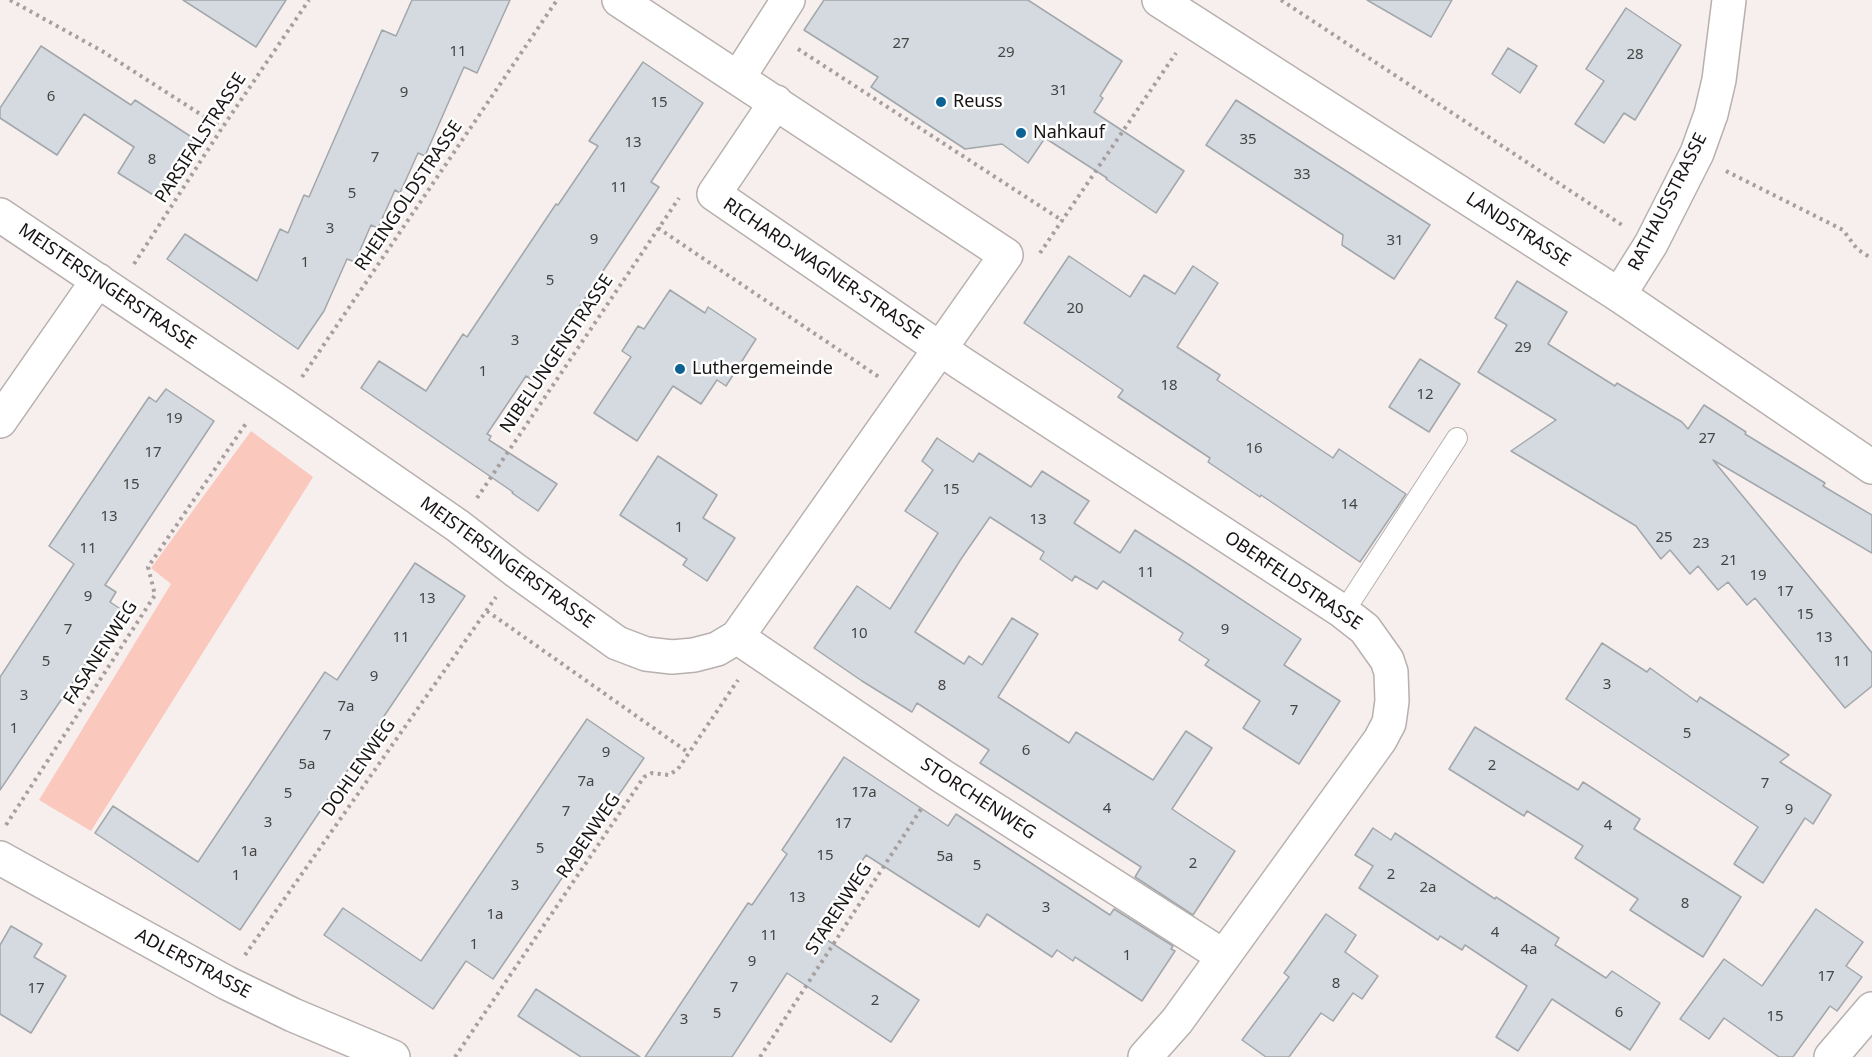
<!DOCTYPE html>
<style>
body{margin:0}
canvas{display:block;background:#f7efed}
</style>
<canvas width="1872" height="1057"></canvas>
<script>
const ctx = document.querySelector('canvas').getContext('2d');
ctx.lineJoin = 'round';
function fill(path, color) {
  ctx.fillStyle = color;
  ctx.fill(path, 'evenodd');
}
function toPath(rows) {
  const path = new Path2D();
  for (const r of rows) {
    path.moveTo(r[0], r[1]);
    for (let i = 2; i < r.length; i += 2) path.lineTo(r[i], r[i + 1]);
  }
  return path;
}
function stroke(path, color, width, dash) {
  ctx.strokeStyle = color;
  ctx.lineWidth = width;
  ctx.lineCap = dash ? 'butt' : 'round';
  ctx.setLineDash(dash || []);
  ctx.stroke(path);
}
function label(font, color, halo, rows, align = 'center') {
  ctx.font = font + ' "Noto Sans",sans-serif';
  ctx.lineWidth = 5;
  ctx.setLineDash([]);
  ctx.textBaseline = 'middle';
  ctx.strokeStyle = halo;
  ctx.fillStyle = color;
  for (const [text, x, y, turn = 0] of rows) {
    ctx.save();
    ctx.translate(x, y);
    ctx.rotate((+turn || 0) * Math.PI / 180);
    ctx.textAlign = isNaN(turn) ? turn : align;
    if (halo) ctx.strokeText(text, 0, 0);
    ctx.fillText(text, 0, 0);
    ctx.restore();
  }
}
const green = toPath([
 [251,431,313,477,91,831,39,800,171,584,151,568]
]);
const building = toPath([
 [183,0,286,0,256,47,183,0],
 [412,0,510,0,477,73,464,67,425,156,418,153,400,193,395,190,378,228,371,225,355,262,347,259,324,311,298,349,167,259,185,234,257,281,280,229,288,233,304,195,309,197,382,30,396,36,412,0],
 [824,0,1028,0,1122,61,1100,96,1103,98,1094,112,1184,171,1156,213,1106,179,1107,178,1045,138,1028,163,1002,144,965,149,871,87,878,77,804,30,824,0],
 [1367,0,1452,0,1431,37,1367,0],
 [1626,8,1681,45,1635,120,1624,113,1604,143,1575,124,1604,81,1586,69,1626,8],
 [41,46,131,105,135,100,193,138,155,196,118,173,134,147,84,114,57,155,0,118,0,108,41,46],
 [1508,48,1537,66,1520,93,1492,74,1508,48],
 [643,62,703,103,651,182,659,187,531,379,526,376,487,434,491,436,489,440,557,484,538,511,512,493,513,492,361,388,379,361,426,391,463,334,467,337,556,204,558,205,598,146,589,141,643,62],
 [1236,100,1430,225,1394,279,1342,245,1343,235,1206,145,1236,100],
 [1069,256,1130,297,1144,275,1175,294,1193,266,1218,283,1177,347,1220,375,1217,380,1333,458,1339,449,1406,494,1360,562,1261,495,1260,497,1208,462,1210,458,1118,397,1123,390,1024,323,1069,256],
 [1517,281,1567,312,1548,344,1615,386,1617,383,1682,422,1688,429,1704,405,1746,432,1745,434,1825,483,1823,486,1872,515,1872,553,1713,460,1872,653,1872,686,1845,708,1755,598,1747,605,1728,582,1718,590,1698,566,1690,574,1670,550,1661,559,1636,526,1511,451,1556,420,1478,372,1507,325,1495,318,1517,281],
 [670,290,705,313,708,307,756,339,726,386,717,380,701,404,673,386,637,441,594,413,631,357,622,351,638,326,644,329,670,290],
 [1420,359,1460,384,1429,432,1389,407,1420,359],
 [166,389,214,421,105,585,116,592,110,602,122,610,0,790,0,677,74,564,49,546,149,397,156,402,166,389],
 [937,438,973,462,979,453,1031,487,1042,471,1089,501,1074,523,1120,553,1135,530,1188,564,1301,639,1284,665,1340,701,1299,764,1243,728,1260,701,1205,665,1209,660,1179,640,1183,633,1103,581,1097,589,1075,576,1072,581,1040,559,1044,552,990,517,961,559,915,632,964,664,969,656,982,665,1012,618,1038,634,998,697,1069,743,1076,732,1153,780,1186,731,1212,748,1172,809,1235,851,1193,915,1135,877,1141,867,980,763,989,750,917,703,912,712,862,681,814,648,857,586,890,609,938,533,905,511,933,470,922,461,937,438],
 [658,456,717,495,703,518,735,538,707,581,683,565,687,559,620,515,658,456],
 [415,563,465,596,240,930,95,833,113,806,198,862,325,672,337,680,415,563],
 [1602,643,1647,672,1650,668,1697,702,1700,697,1789,755,1780,762,1831,795,1813,824,1805,818,1763,883,1734,864,1758,827,1566,699,1602,643],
 [587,719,644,758,493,979,466,961,433,1009,324,935,343,908,421,961,587,719],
 [1475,727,1578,790,1583,782,1640,819,1634,829,1741,897,1703,957,1630,910,1638,899,1575,858,1583,846,1527,811,1524,816,1449,769,1475,727],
 [844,757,948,826,956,814,1110,915,1114,909,1173,946,1171,949,1175,951,1142,1001,1075,957,1073,961,1057,950,1052,957,987,914,979,927,866,855,815,932,919,1000,891,1042,787,973,732,1057,645,1057,748,903,752,905,787,854,782,850,844,757],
 [1373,828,1391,840,1395,833,1495,899,1496,897,1559,938,1555,945,1606,978,1612,971,1660,1003,1630,1050,1552,999,1518,1051,1496,1037,1527,986,1465,945,1462,950,1440,936,1438,940,1359,888,1373,866,1355,855,1373,828],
 [1816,909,1863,942,1846,966,1862,977,1837,1011,1830,1006,1793,1057,1779,1057,1724,1018,1709,1039,1680,1019,1724,959,1762,986,1816,909],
 [1326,914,1356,935,1345,952,1378,976,1362,999,1353,993,1333,1021,1321,1013,1289,1057,1266,1057,1242,1040,1289,977,1284,973,1326,914],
 [11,926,42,944,34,957,66,976,31,1033,0,1014,0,945,11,926],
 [536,989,640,1057,581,1057,518,1016,536,989]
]);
const path = toPath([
 [10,0,102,51,222,128],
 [1281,0,1622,225],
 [798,49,1063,221],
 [1726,171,1843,230,1857,249,1871,258],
 [658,228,879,377],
 [1040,253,1176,53],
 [134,264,222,128,309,0],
 [302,377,557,0],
 [477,498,679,198],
 [487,611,689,753],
 [6,825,155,595,148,567,247,422],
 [245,955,496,597],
 [455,1057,644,777,652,773,669,775,678,769,738,680],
 [760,1057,923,806]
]);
const service = toPath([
 [1343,613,1457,438]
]);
const minor = toPath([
 [738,78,788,0],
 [776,102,714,194,961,363,1342,611,1365,629,1387,660,1391,672,1392,701,1389,723,1380,740,1177,1021,1145,1057],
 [0,215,283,405,458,526,515,570,617,643,646,654,672,657,694,655,717,649,737,637,1006,255,619,0],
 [1619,295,1651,244,1697,153,1711,114,1719,80,1729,0],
 [0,421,98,280],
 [737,637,942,776,1223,956],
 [0,858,227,983,293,1015,393,1057],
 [1831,1057,1872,1009]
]);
const tertiary = toPath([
 [1159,0,1619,295,1872,467]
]);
const markers = [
 [941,102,6,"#0b6293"],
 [1021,133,6,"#0b6293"],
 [680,369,6,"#0b6293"]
];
const numberNames = [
 ["27",901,44],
 ["11",458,52],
 ["29",1006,53],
 ["28",1635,55],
 ["31",1059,91],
 ["9",404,93],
 ["6",51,97],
 ["15",659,103],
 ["35",1248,140],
 ["13",633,143],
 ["7",375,158],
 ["8",152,160],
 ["33",1302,175],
 ["11",619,188],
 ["5",352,194],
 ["3",330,229],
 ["9",594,240],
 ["31",1395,241],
 ["1",305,263],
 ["5",550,281],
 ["20",1075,309],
 ["3",515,341],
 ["29",1523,348],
 ["1",483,372],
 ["18",1169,386],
 ["12",1425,395],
 ["19",174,419],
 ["27",1707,439],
 ["16",1254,449],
 ["17",153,453],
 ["15",131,485],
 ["15",951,490],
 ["14",1349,505],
 ["13",109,517],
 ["13",1038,520],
 ["1",679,528],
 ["25",1664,538],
 ["23",1701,544],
 ["11",88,549],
 ["21",1729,561],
 ["11",1146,573],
 ["19",1758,576],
 ["17",1785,592],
 ["9",88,597],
 ["13",427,599],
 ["15",1805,615],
 ["7",68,630],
 ["9",1225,630],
 ["10",859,634],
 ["11",401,638],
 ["13",1824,638],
 ["5",46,662],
 ["11",1842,662],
 ["9",374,677],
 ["3",1607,685],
 ["8",942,686],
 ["3",24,696],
 ["7a",346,707],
 ["7",1294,711],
 ["1",14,729],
 ["5",1687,734],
 ["7",327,736],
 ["6",1026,751],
 ["9",606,753],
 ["5a",307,765],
 ["2",1492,766],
 ["7a",586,782],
 ["7",1765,784],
 ["17a",864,793],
 ["5",288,794],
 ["4",1107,809],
 ["9",1789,810],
 ["7",566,812],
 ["3",268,823],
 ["17",843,824],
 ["4",1608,826],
 ["5",540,849],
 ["1a",249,852],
 ["15",825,856],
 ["5a",945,857],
 ["2",1193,864],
 ["5",977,866],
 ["2",1391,875],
 ["1",236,876],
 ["3",515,886],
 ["2a",1428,888],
 ["13",797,898],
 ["8",1685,904],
 ["3",1046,908],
 ["1a",495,915],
 ["4",1495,933],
 ["11",769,936],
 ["1",474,945],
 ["4a",1529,950],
 ["1",1127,956],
 ["9",752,962],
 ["17",1826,977],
 ["8",1336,984],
 ["7",734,988],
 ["17",36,989],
 ["2",875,1001],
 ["6",1619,1013],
 ["5",717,1014],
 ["15",1775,1017],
 ["3",684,1020]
];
const poiNames = [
 ["Reuss",953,102],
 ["Nahkauf",1033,133],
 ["Luthergemeinde",692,369]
];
const streetNames = [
 ["PARSIFALSTRASSE",201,138,-57],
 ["RHEINGOLDSTRASSE",409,196,-56],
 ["RATHAUSSTRASSE",1668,202,-63],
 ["LANDSTRASSE",1518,230,33],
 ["RICHARD-WAGNER-STRASSE",823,269,34],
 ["MEISTERSINGERSTRASSE",107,287,34],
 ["NIBELUNGENSTRASSE",557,354,-56],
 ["MEISTERSINGERSTRASSE",507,563,36],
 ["OBERFELDSTRASSE",1293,581,34],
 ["FASANENWEG",101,653,-57],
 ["DOHLENWEG",359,768,-55],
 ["STORCHENWEG",978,799,33],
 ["RABENWEG",589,836,-56],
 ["STARENWEG",839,909,-57],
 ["ADLERSTRASSE",193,964,28]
];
fill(green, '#fbc8be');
fill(building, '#d4dadf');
stroke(building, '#a1a7ab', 1.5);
stroke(service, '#b7b0ae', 22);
stroke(minor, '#b7b0ae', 36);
stroke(tertiary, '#b7b0ae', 36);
stroke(path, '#a69f9e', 4, [3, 4.5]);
stroke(service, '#fff', 20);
stroke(minor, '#fff', 33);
stroke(tertiary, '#fff', 33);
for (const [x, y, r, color] of markers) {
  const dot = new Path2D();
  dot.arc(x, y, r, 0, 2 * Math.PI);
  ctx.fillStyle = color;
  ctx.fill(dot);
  stroke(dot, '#fefefe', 2);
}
label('15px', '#464545', null, numberNames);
label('18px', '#161312', '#fefefe', poiNames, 'left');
label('18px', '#161312', '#fefefe', streetNames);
</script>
